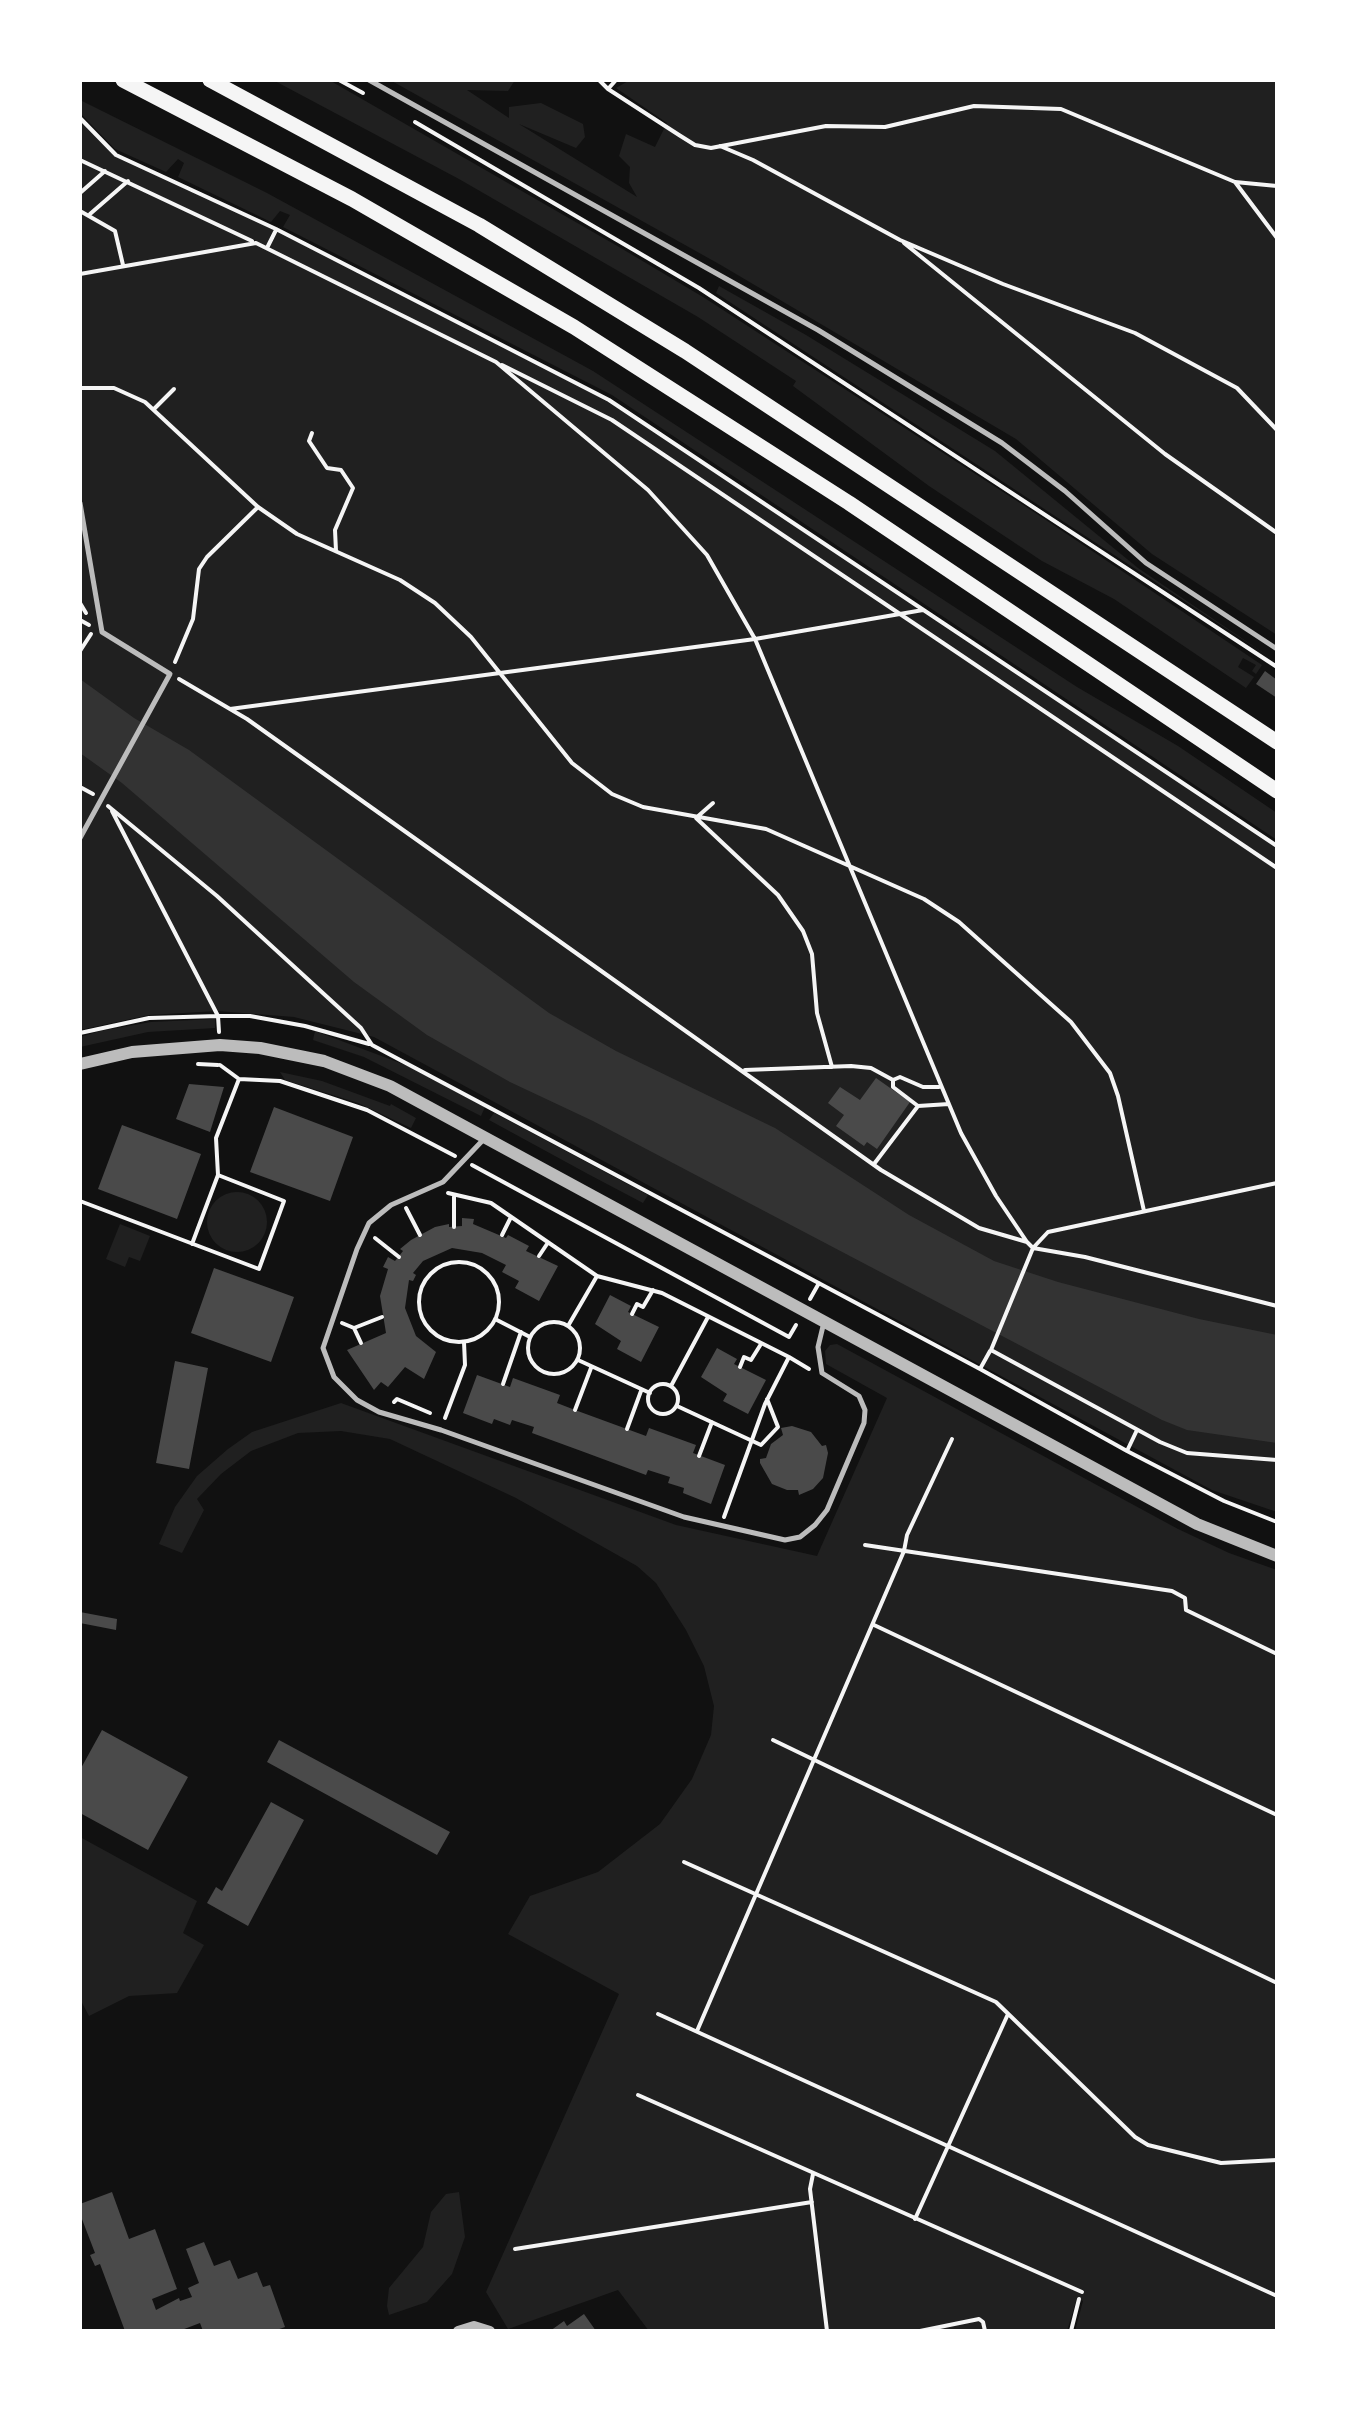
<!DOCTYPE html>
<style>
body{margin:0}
#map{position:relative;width:1357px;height:2411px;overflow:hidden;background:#111;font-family:"Noto Sans",sans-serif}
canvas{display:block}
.frame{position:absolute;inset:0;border:82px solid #fff;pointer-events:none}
</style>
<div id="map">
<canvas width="1357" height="2411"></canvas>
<div class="frame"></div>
</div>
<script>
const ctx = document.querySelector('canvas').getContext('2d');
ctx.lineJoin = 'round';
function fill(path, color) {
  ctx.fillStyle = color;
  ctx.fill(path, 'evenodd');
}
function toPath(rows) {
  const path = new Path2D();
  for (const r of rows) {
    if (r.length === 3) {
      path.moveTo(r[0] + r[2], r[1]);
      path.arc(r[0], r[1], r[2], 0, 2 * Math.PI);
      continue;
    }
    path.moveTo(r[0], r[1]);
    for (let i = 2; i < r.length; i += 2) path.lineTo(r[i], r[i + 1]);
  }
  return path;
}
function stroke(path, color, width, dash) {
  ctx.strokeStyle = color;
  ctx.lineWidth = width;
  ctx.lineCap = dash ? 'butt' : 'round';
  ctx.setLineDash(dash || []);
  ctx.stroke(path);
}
const green = toPath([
 [273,80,329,80,619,247,703,297,1037,514,1262,665,1256,674,1252,671,1256,665,1243,658,1238,667,1254,677,1246,688,1114,599,1042,561,929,486,793,386,796,381,698,317,459,179],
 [390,80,515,80,508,91,467,90,509,118,509,107,541,103,583,124,585,137,576,148,519,124,637,197,629,183,630,167,619,156,626,134,655,147,667,123,616,88,630,80,1277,80,1277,635,1152,554,1016,439,719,264],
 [80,100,267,193,593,371,1077,687,1178,746,1277,813,1277,840,612,395,283,227,290,215,280,211,271,222,178,177,184,163,178,159,166,172,115,149,80,113],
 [80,118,116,155,276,229,610,400,1277,846,1277,1512,1212,1490,374,1037,294,1017,217,1011,149,1015,80,1030],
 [719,286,806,335,995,451,1138,568,1277,662,716,293],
 [215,1019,215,1028,148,1032,80,1047,80,1037,100,1031,151,1022],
 [315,1031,408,1066,485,1107,481,1116,364,1057,313,1040],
 [280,1072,322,1081,390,1106,391,1104,416,1118,411,1128,358,1103,285,1080],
 [494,1113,519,1126,648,1195,643,1203,588,1174,489,1120],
 [237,1222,30],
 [120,1224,150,1236,140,1261,129,1257,125,1267,106,1259],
 [837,1344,1178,1529,1229,1553,1277,1570,1277,2331,1075,2331,1083,2301,1077,2298,1067,2331,649,2331,618,2290,508,2329,486,2292,619,1994,508,1934,530,1896,598,1872,660,1824,692,1779,711,1735,714,1706,704,1666,686,1630,656,1583,637,1566,516,1498,390,1439,341,1431,298,1433,251,1451,221,1474,197,1499,204,1510,182,1553,159,1544,175,1507,197,1476,228,1449,252,1432,341,1403,676,1525,817,1556,887,1398,826,1364,825,1351,830,1345],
 [80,1837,197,1901,183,1933,204,1945,177,1993,129,1996,89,2016,80,1999],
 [459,2192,465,2237,452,2274,427,2302,389,2315,387,2306,389,2288,423,2247,431,2212,446,2194]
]);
const water = toPath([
 [80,679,134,718,189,750,549,1013,616,1051,775,1128,909,1215,994,1261,1058,1282,1199,1319,1277,1335,1277,1443,1187,1430,1162,1420,593,1121,510,1082,427,1035,354,982,122,783,80,753]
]);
const building = toPath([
 [1265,671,1277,680,1277,698,1256,684],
 [876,1078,910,1102,877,1149,867,1142,864,1146,836,1126,844,1115,828,1103,840,1087,860,1100],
 [189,1084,224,1087,210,1132,176,1119],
 [274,1107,353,1137,330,1201,250,1172],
 [122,1125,201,1154,177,1219,98,1189],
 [462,1218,474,1219,473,1224,506,1238,508,1235,529,1246,526,1251,558,1266,539,1301,515,1288,519,1281,502,1272,506,1265,482,1253,452,1248,423,1261,413,1273,416,1275,413,1281,409,1280,405,1308,416,1336,436,1352,424,1379,405,1367,388,1387,381,1382,374,1390,347,1350,386,1333,380,1296,388,1269,383,1267,388,1257,395,1261,403,1251,400,1249,411,1240,435,1227,449,1224,449,1227,462,1226],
 [214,1268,294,1297,271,1362,191,1333],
 [610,1295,631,1306,628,1312,659,1327,641,1362,617,1349,621,1341,595,1324],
 [717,1348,737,1359,734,1364,766,1380,748,1414,723,1401,727,1394,701,1377],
 [175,1361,208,1368,189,1469,156,1463],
 [477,1375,510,1387,513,1378,560,1395,557,1403,575,1410,646,1436,649,1428,696,1445,693,1453,725,1465,711,1504,683,1493,684,1488,668,1483,670,1477,648,1470,646,1475,584,1452,532,1433,534,1427,512,1420,510,1425,494,1419,492,1424,463,1413],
 [792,1426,811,1432,822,1446,826,1445,828,1453,823,1478,813,1489,799,1495,798,1490,787,1490,772,1484,760,1463,760,1459,766,1458,771,1444,783,1435,781,1428],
 [80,1612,117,1619,116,1630,80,1623],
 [102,1730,188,1777,148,1850,80,1813,80,1770],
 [279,1740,450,1832,437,1855,267,1762],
 [271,1802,304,1820,248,1926,207,1903,216,1887,222,1891],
 [112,2192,129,2239,155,2229,177,2289,152,2299,156,2310,179,2298,180,2301,192,2297,188,2288,199,2283,186,2249,204,2242,214,2266,230,2260,238,2279,257,2272,263,2287,270,2285,285,2327,274,2331,203,2331,200,2323,179,2331,125,2331,100,2264,95,2266,90,2255,95,2253,80,2214,80,2204],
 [584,2314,596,2331,550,2331,564,2321,567,2326]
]);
const path = toPath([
 [339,80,363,93],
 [599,80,608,89,679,135,695,145,711,148,826,126,885,127,974,106,1061,109,1235,182,1277,186],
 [608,89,616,80],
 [80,118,116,155,276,229,609,400,1277,846],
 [415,122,699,288,1277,667],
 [720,146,753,160,900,240,1003,284,1135,333,1237,388,1277,430],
 [80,160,252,241],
 [1235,182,1277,238],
 [80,193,105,171],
 [80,211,115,231,123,265],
 [90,214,128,181],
 [904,243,1165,454,1277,533],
 [267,248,276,230],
 [80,274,256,243,496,362,648,490,707,555,755,639,961,1133,996,1196,1027,1242],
 [502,365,612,420,1277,868],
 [80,388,114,388,145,402,258,507,297,534,400,580,435,603,471,637,572,763,612,794,643,807,766,829,924,899,959,922,1071,1022,1110,1073,1118,1096,1144,1211],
 [154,409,174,389],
 [312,433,309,441,327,468,341,470,353,488,335,530,336,551],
 [80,603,86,613],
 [80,620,89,625],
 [80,651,91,634],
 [175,662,193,619,199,569,207,557,258,507],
 [179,679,247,719,881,1170,979,1228,1027,1242,1033,1248,1085,1257,1277,1306],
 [230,709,755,639,923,610],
 [80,787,93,794],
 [713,803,696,818,778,895,803,931,812,954,817,1013,832,1067],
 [108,806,217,896,361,1028,372,1045,980,1369,1127,1451,1224,1501,1277,1522],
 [112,811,218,1016,250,1016,305,1026,369,1044],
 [80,1033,149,1018,218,1016,219,1032],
 [198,1064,218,1065],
 [220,1065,239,1079,280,1081,367,1110,455,1156],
 [745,1070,851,1066,871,1068,893,1080,900,1077,923,1087,939,1087],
 [893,1080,893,1087,918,1106,949,1104],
 [874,1164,918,1106],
 [472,1165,789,1337,796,1325],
 [1277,1183,1048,1232,1033,1248,991,1350,1160,1442,1187,1453,1277,1460],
 [448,1193,491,1203,597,1276],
 [80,1201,259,1269,284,1201,218,1175],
 [406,1208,420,1235],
 [454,1227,454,1196],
 [502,1235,511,1217],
 [375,1238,399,1257],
 [192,1244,218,1175,216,1138,239,1079],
 [539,1256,547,1244],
 [459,1302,40],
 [810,1299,819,1283],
 [632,1314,637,1304,643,1307,653,1290],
 [495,1319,530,1337],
 [554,1348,26],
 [342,1323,354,1328,361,1343],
 [568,1326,597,1276,662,1293,789,1357],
 [354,1328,382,1317],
 [578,1360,650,1393],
 [740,1367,744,1357,751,1360,761,1344],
 [980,1369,990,1351],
 [503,1384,521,1332],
 [663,1399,15],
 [671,1386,708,1317],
 [394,1402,397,1399,430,1413],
 [677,1406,761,1445,778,1427,767,1399],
 [575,1410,591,1368],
 [445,1418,465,1365,464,1342],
 [627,1429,641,1391],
 [1127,1451,1137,1430],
 [699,1456,712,1422],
 [724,1517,765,1404,789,1357,809,1369],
 [865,1545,1172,1591,1185,1598,1186,1610,1277,1654],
 [874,1625,1277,1815],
 [773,1740,1277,1983],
 [684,1862,996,2002,1135,2137,1148,2145,1221,2163,1277,2160],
 [658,2014,1277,2296],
 [697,2031,904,1551,907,1535,952,1439],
 [638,2095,1082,2292],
 [813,2174,810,2189,827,2331],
 [915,2219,1008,2014],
 [515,2249,812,2202],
 [920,2331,979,2319,983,2322,985,2331],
 [1071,2331,1079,2299]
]);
const service = toPath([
 [369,80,818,330,1002,443,1065,491,1146,563,1277,649],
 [80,503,102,632,170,674,80,838],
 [483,1140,443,1182,391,1205,369,1223,357,1249,323,1348,334,1377,357,1400,379,1412,441,1430,684,1517,785,1540,800,1537,815,1525,827,1510,864,1423,865,1410,859,1396,822,1373,818,1347,824,1322]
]);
const minor = toPath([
 [458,2331,474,2326,490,2331]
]);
const tertiary = toPath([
 [80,1064,132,1052,220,1045,260,1048,324,1061,390,1086,1197,1524,1277,1556]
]);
const primary = toPath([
 [123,80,352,199,574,327,849,503,1277,791],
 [210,80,479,225,685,351,1277,742]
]);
fill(green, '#202020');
fill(water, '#333');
fill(building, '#4a4a4a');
stroke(path, '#f5f5f5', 4);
stroke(service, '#bcbcbc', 5);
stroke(minor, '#bcbcbc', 10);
stroke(tertiary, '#bcbcbc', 12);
stroke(primary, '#f5f5f5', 15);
</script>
